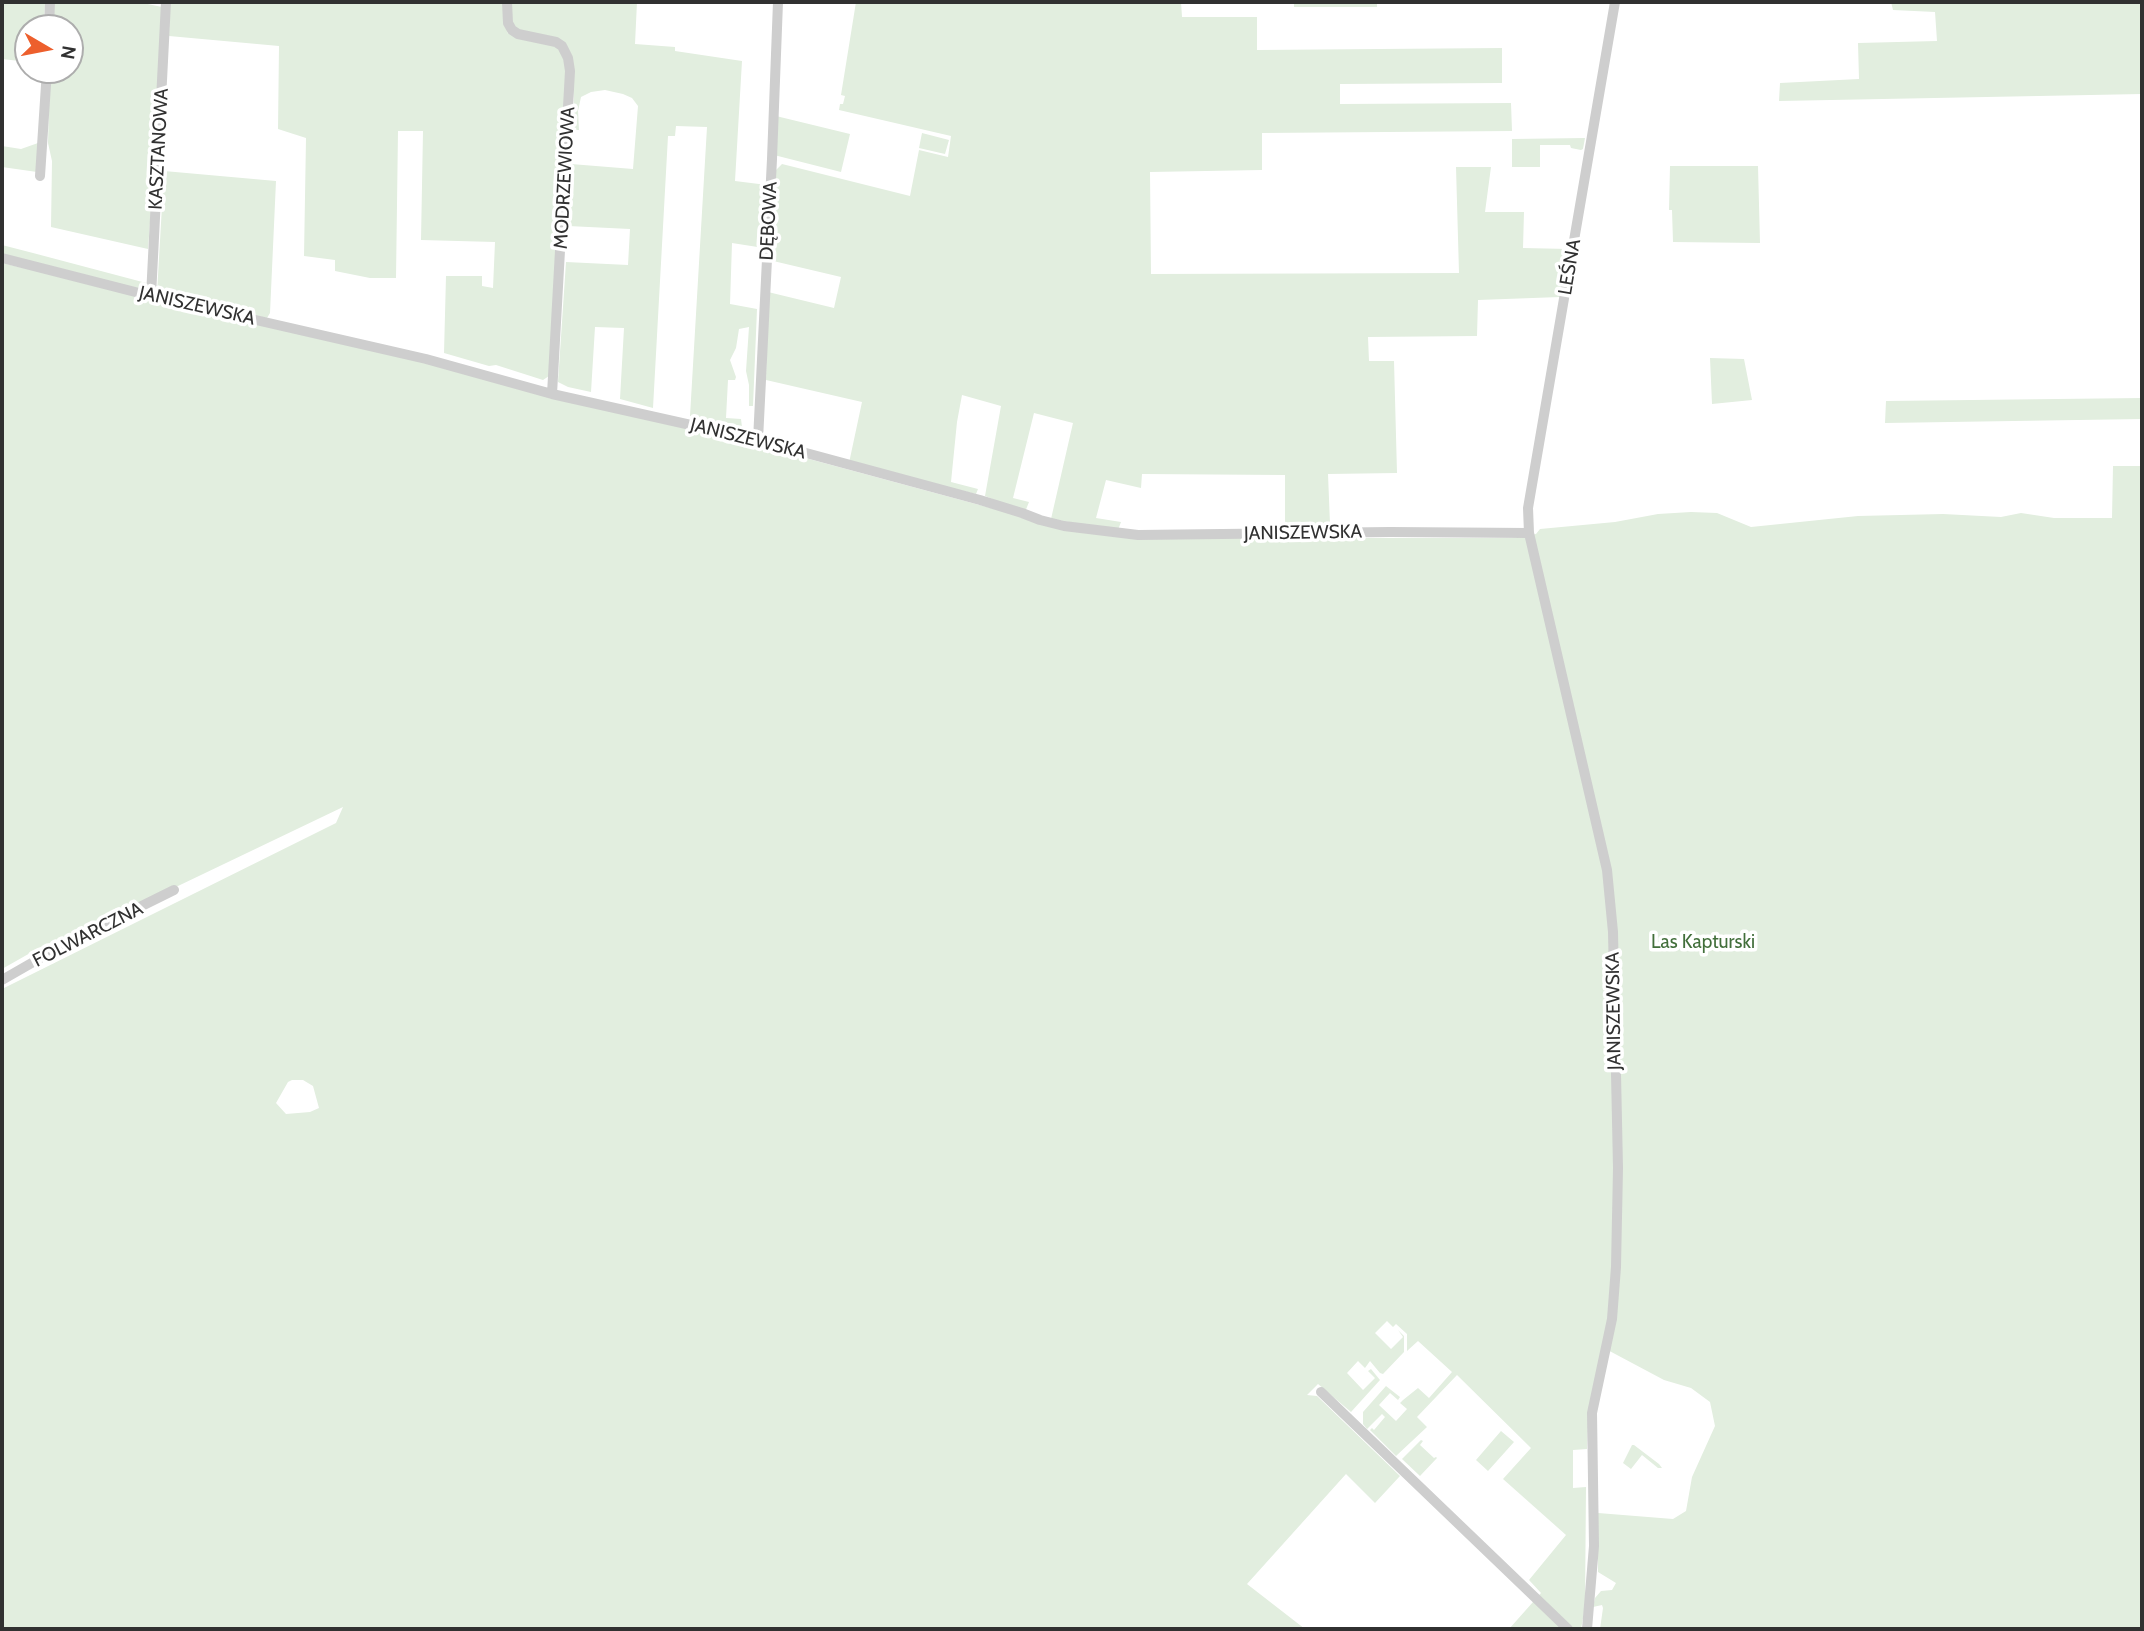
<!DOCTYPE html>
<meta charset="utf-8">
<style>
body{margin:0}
#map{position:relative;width:2144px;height:1631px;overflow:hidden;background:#fff;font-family:Cabin,sans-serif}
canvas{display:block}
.frame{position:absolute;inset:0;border:4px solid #313131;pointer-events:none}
.north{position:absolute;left:14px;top:14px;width:70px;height:70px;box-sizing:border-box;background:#fff;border:2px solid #adadad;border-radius:50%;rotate:100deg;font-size:19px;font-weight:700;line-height:28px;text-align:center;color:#313131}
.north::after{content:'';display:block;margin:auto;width:24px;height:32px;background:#ed5f2d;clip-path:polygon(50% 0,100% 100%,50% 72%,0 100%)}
</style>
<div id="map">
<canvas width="2144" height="1631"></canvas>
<div class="frame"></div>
<div class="north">N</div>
</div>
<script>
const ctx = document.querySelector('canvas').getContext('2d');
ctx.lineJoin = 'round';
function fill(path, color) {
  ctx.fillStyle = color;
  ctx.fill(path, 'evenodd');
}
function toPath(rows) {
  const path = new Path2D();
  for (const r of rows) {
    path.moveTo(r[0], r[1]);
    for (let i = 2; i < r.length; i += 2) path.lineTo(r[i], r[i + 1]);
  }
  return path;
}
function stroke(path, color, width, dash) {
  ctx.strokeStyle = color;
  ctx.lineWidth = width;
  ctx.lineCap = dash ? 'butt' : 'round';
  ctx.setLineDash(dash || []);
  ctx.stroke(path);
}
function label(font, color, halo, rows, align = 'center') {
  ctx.font = font + ' Cabin,sans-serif';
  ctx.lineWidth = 7;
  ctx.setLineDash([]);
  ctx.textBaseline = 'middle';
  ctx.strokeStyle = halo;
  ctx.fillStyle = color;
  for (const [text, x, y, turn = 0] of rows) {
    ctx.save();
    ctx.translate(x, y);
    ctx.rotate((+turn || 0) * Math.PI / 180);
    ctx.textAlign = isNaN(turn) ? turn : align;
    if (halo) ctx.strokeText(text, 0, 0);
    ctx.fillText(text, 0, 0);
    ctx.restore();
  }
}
const green = toPath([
 [2,2,45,2,44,28,28,28,28,62,2,59],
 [53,2,138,2,162,7,156,143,148,249,51,227,52,161,48,143,50,70,70,70,70,28,51,28],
 [170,2,504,2,504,18,508,34,512,2,637,2,635,44,675,47,675,51,742,61,735,181,767,185,764,248,732,243,730,304,757,309,753,406,749,406,749,385,746,371,749,327,739,329,736,348,730,360,736,377,735,380,728,380,726,418,741,419,742,427,740,429,690,416,707,127,676,126,675,136,668,136,653,408,620,399,624,328,595,327,591,392,568,387,558,382,566,262,628,265,630,229,568,226,571,164,633,169,638,106,632,98,623,94,605,90,591,92,581,97,578,111,579,130,573,130,574,85,552,374,543,380,496,365,489,366,444,353,446,276,482,276,482,286,493,288,495,242,421,240,423,131,398,131,396,278,370,278,335,271,335,260,304,256,306,138,278,129,279,46,169,36],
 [856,2,1181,2,1182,17,1257,17,1257,50,1502,48,1502,83,1340,84,1340,104,1511,103,1512,131,1262,133,1262,170,1150,172,1151,274,1459,273,1456,167,1491,167,1485,212,1524,212,1523,248,1569,249,1560,297,1478,300,1477,336,1368,337,1369,361,1394,361,1397,473,1328,474,1330,524,1285,524,1285,475,1142,474,1141,488,1106,480,1096,518,1121,522,1118,530,1051,519,1073,423,1034,413,1013,498,1029,502,1025,512,985,496,1001,406,962,395,957,422,951,482,978,489,976,494,849,463,862,402,766,380,768,292,834,308,841,277,769,260,776,170,782,164,910,196,919,150,948,157,951,136,839,110,840,104,843,104,845,96,841,95],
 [1294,2,1377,2,1377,7,1294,7],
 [1891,2,2142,2,2142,94,1779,101,1780,83,1859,79,1858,43,1937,41,1935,12,1893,10],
 [776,116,850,134,841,172,774,155],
 [922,133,949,140,945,154,919,148],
 [1585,138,1583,149,1581,150,1571,148,1570,145,1540,145,1540,167,1512,167,1512,139],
 [38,143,37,172,2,167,2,146,21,149],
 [1670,166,1758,166,1760,243,1673,242,1672,210,1669,210],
 [164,171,276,181,270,313,267,318,157,293],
 [2,245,33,253,150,284,146,290,2,256],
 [2,263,609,405,1024,517,1029,521,1199,538,1512,538,1536,534,1540,529,1615,522,1658,514,1691,512,1717,513,1751,527,1858,516,1943,514,2001,517,2021,513,2054,518,2112,518,2113,466,2142,466,2142,1629,1600,1629,1603,1608,1602,1605,1593,1607,1595,1598,1601,1591,1612,1590,1616,1583,1598,1572,1598,1513,1673,1519,1686,1511,1692,1477,1715,1426,1710,1402,1691,1388,1664,1380,1602,1347,1588,1424,1587,1449,1573,1450,1573,1488,1586,1487,1585,1607,1581,1629,1509,1629,1541,1593,1529,1580,1566,1535,1503,1479,1531,1448,1457,1375,1417,1417,1427,1427,1396,1456,1370,1430,1372,1428,1374,1430,1385,1417,1382,1414,1367,1429,1363,1424,1363,1412,1386,1386,1400,1397,1398,1400,1390,1393,1379,1405,1396,1421,1407,1409,1400,1403,1403,1400,1418,1388,1429,1398,1452,1372,1418,1341,1407,1351,1407,1334,1396,1324,1393,1327,1387,1321,1375,1333,1391,1349,1403,1337,1398,1330,1404,1336,1404,1352,1383,1374,1380,1373,1370,1361,1365,1368,1358,1361,1347,1373,1363,1390,1375,1378,1368,1371,1371,1369,1380,1380,1351,1412,1318,1384,1307,1395,1317,1396,1400,1476,1375,1503,1346,1474,1247,1584,1305,1629,2,1629,2,989,336,823,343,807,178,886,39,948,2,969],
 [292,1080,303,1080,313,1086,319,1108,310,1112,286,1114,276,1103,288,1082],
 [1710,358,1744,359,1752,400,1712,404],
 [2142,398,2142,419,1885,423,1886,401],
 [1501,1431,1514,1442,1488,1471,1476,1460],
 [1421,1440,1423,1441,1420,1445,1434,1458,1436,1457,1437,1458,1420,1476,1402,1459],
 [1632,1445,1634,1445,1659,1464,1662,1468,1658,1468,1642,1455,1631,1469,1623,1463]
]);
const minor = toPath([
 [507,2,508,23,512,30,518,34,556,42,562,46,568,58,570,71,552,394],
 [49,28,50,2],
 [40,176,47,70],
 [2,258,151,296,426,359,552,394,758,440,980,500,1022,513,1040,520,1064,526,1138,535,1390,532,1529,533],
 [151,296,166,2],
 [758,440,772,159,778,2],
 [2,980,63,945,174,890],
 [1321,1392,1568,1629],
 [1587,1629,1594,1546,1592,1413,1612,1319,1616,1267,1618,1168,1613,932,1607,870,1529,533,1528,508,1615,2]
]);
const streetNames = [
 ["KASZTANOWA",159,149,-87],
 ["MODRZEWIOWA",565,178,-87],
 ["DĘBOWA",769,221,-87],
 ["LEŚNA",1570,267,-80],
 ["JANISZEWSKA",197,306,13],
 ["JANISZEWSKA",748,439,14],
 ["JANISZEWSKA",1303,533,-1],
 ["FOLWARCZNA",88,935,-27],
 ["JANISZEWSKA",1614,1011,-91]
];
const parkNames = [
 ["Las Kapturski",1703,942]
];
fill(green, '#e2eedf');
stroke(minor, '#cecece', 10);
label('19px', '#313131', '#fff', streetNames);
label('19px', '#426f3b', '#fff', parkNames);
</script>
